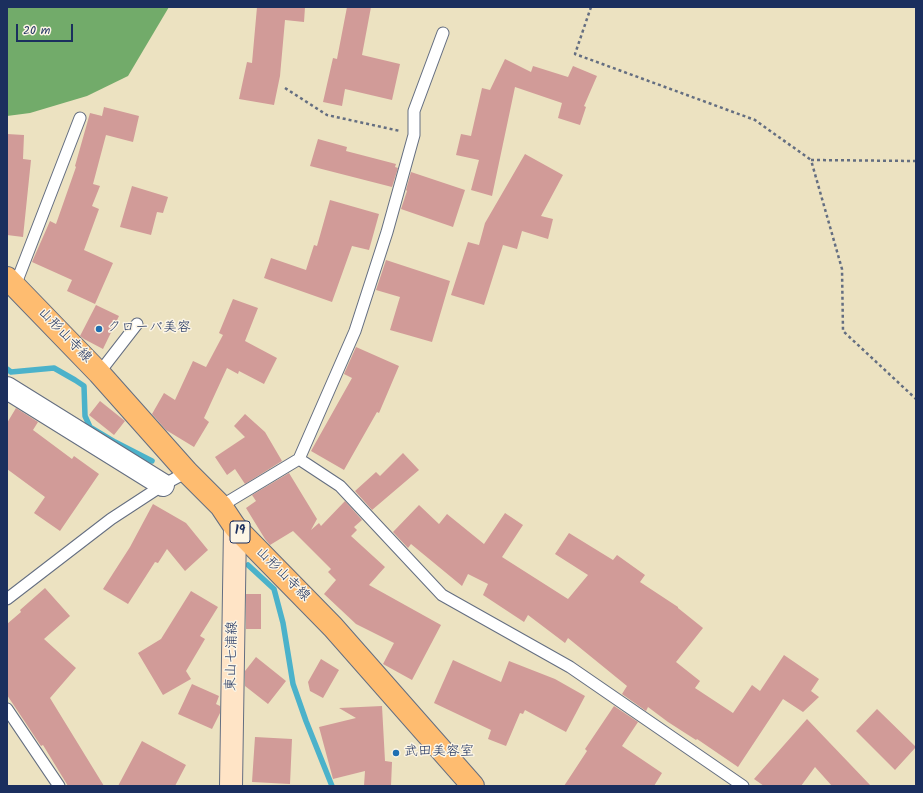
<!DOCTYPE html>
<meta charset="utf-8">
<style>
body{margin:0}
#map{position:relative;width:923px;height:793px;overflow:hidden;background:#ece2c1;font-family:Kalam,sans-serif}
canvas{display:block}
.frame{position:absolute;inset:0;border:8px solid #1b2f5e;pointer-events:none}
.scale{position:absolute;left:16px;top:24px;width:57px;height:18px;box-sizing:border-box;border:2px solid #1b2f5e;border-top:0;padding-left:5px;font-size:12px;line-height:14px;white-space:nowrap;color:#1b2f5e;-webkit-text-stroke:3px #fcf5e5;paint-order:stroke}
</style>
<div id="map">
<canvas width="923" height="793"></canvas>
<div class="frame"></div>
<div class="scale">20 m</div>
</div>
<script>
const ctx = document.querySelector('canvas').getContext('2d');
ctx.lineJoin = 'round';
function fill(path, color) {
  ctx.fillStyle = color;
  ctx.fill(path, 'evenodd');
}
function toPath(rows) {
  const path = new Path2D();
  for (const r of rows) {
    path.moveTo(r[0], r[1]);
    for (let i = 2; i < r.length; i += 2) path.lineTo(r[i], r[i + 1]);
  }
  return path;
}
function stroke(path, color, width, dash) {
  ctx.strokeStyle = color;
  ctx.lineWidth = width;
  ctx.lineCap = dash ? 'butt' : 'round';
  ctx.setLineDash(dash || []);
  ctx.stroke(path);
}
function label(font, color, halo, rows, align = 'center') {
  ctx.font = font + ' Kalam,"Klee One",sans-serif';
  ctx.lineWidth = 3;
  ctx.setLineDash([]);
  ctx.textBaseline = 'middle';
  ctx.strokeStyle = halo;
  ctx.fillStyle = color;
  for (const [text, x, y, turn = 0] of rows) {
    ctx.save();
    ctx.translate(x, y);
    ctx.rotate((+turn || 0) * Math.PI / 180);
    ctx.textAlign = isNaN(turn) ? turn : align;
    if (halo) ctx.strokeText(text, 0, 0);
    ctx.fillText(text, 0, 0);
    ctx.restore();
  }
}
const forest = toPath([
 [7,7,169,7,128,76,87,96,30,113,7,116]
]);
const stream = toPath([
 [7,369,11,372,54,368,75,380,84,386,85,416,90,427,115,442,152,461],
 [248,565,274,589,283,623,293,684,306,721,332,786]
]);
const building = toPath([
 [257,7,305,7,304,22,285,20,280,76,274,105,239,99,247,62,252,63],
 [347,7,371,7,362,55,400,64,392,100,345,89,342,106,323,102,333,58,337,59],
 [505,59,531,72,533,66,568,77,573,66,597,76,584,106,586,107,580,125,558,118,562,103,515,87,492,196,471,190,479,160,456,155,461,134,471,136,482,88,490,90],
 [104,107,139,116,133,142,106,135,93,184,100,186,92,206,99,209,84,250,113,263,95,304,67,291,72,280,32,262,50,221,56,224,76,167,75,166,90,113,102,116],
 [7,134,24,135,23,159,31,160,23,237,7,235],
 [318,139,347,147,346,151,396,164,395,167,398,168,392,187,310,166],
 [525,154,563,175,541,216,553,219,548,239,522,231,517,249,503,245,484,305,451,295,468,242,479,245,485,223],
 [411,172,465,190,453,227,401,209,407,191,406,190],
 [132,186,168,197,163,213,157,212,151,235,120,227],
 [330,200,379,214,369,250,352,246,332,302,264,278,271,258,306,270,314,245,317,246],
 [386,260,450,281,432,342,390,330,400,297,376,290],
 [233,299,258,308,245,341,277,358,264,384,239,371,238,374,227,368,204,418,209,422,194,447,166,430,152,414,164,393,175,400,193,361,206,367,223,335,219,333],
 [96,305,119,316,103,349,84,339,80,336],
 [356,347,399,366,379,413,377,412,344,470,311,451,352,378,344,374],
 [100,401,125,421,114,435,89,415],
 [16,408,38,422,33,430,72,459,74,456,99,474,60,531,34,513,45,497,7,469,7,423],
 [245,414,265,432,282,461,245,484,235,469,227,475,215,457,245,437,234,426],
 [403,453,419,470,372,510,355,491,376,472,380,476],
 [289,473,317,519,311,530,319,523,321,526,345,501,362,520,354,527,357,530,351,536,385,567,369,585,441,625,412,680,383,664,394,643,356,624,324,594,336,580,328,572,331,569,293,531,270,545,265,539,246,508,256,501,252,495],
 [153,504,186,523,208,550,185,571,167,549,158,563,155,562,128,604,103,589,130,547],
 [419,505,439,524,447,514,484,544,505,513,523,525,502,557,568,599,588,575,555,554,569,533,613,560,617,555,645,575,640,582,678,607,678,608,703,628,676,662,700,681,695,688,733,713,752,685,760,691,784,655,819,679,811,691,819,697,803,712,783,699,738,767,697,739,696,740,668,722,648,707,646,711,622,694,627,686,568,638,565,643,528,615,524,622,483,595,488,584,468,574,462,586,411,544,408,548,393,532],
 [45,588,70,616,44,639,76,668,50,698,104,786,68,786,43,745,41,746,7,695,7,624,21,612,20,610],
 [191,591,218,607,200,636,205,639,186,671,191,679,163,695,138,653,161,639],
 [246,594,261,594,261,629,246,629],
 [256,657,286,681,268,704,245,686,245,671],
 [321,659,339,670,323,698,310,691,308,682],
 [453,660,501,682,509,661,555,679,585,696,566,732,525,710,523,714,520,713,506,746,488,739,491,730,434,703],
 [192,684,219,696,216,704,220,706,220,713,212,729,178,714],
 [382,706,385,761,392,762,391,786,364,786,365,771,333,779,319,727,356,718,339,708],
 [614,706,638,722,622,746,662,773,654,786,564,786,587,751,585,749],
 [877,709,916,747,895,770,856,731],
 [807,719,871,786,832,786,815,767,801,786,764,786,754,779],
 [255,737,292,739,290,784,252,782],
 [142,741,186,765,175,786,118,786]
]);
const path = toPath([
 [591,7,575,54,755,120,811,160],
 [285,88,327,115,400,131],
 [916,161,811,160,842,269,843,331,916,399]
]);
const lane = toPath([
 [15,286,80,118],
 [99,373,137,324],
 [299,459,355,331,387,232,414,135,414,111,443,33],
 [221,506,299,459,340,486,442,595,570,667,743,786],
 [7,599,111,519,163,485,187,472],
 [7,709,59,786]
]);
const street = toPath([
 [7,388,163,485]
]);
const secondary = toPath([
 [231,786,235,527]
]);
const primary = toPath([
 [7,278,99,373,187,472,221,506,235,527,333,627,473,786]
]);
const markers = [
 [99,329,4,"#1f6fb2"],
 [396,753,4,"#1f6fb2"]
];
const shields = [
 [240,532,20]
];
const shieldNames = [
 ["19",240,532]
];
const poiNames = [
 ["クローバ美容",107,329],
 ["武田美容室",404,753]
];
const streetNames = [
 ["山形山寺線",64,336,46],
 ["山形山寺線",282,575,45],
 ["東山七浦線",233,656,-89]
];
fill(forest, '#72ab6a');
stroke(stream, '#4bb2ca', 5.5);
fill(building, '#d19b98');
stroke(lane, '#646e81', 13);
stroke(street, '#646e81', 24);
stroke(secondary, '#646e81', 24);
stroke(primary, '#646e81', 24);
stroke(path, '#646e81', 2.5, [3, 3]);
stroke(lane, '#fff', 11);
stroke(street, '#fff', 22);
stroke(secondary, '#ffe4c6', 22);
stroke(primary, '#febc70', 22);
for (const [x, y, r, color] of markers) {
  const dot = new Path2D();
  dot.arc(x, y, r, 0, 2 * Math.PI);
  ctx.fillStyle = color;
  ctx.fill(dot);
  stroke(dot, '#fcf5e5', 1.5);
}
for (const [x, y, w] of shields) {
  const box = new Path2D();
  box.roundRect(x - w / 2, y - 11, w, 22, 3);
  ctx.fillStyle = '#fcf5e5';
  ctx.fill(box);
  stroke(box, '#1b2f5e', 1);
}
label('bold 13px', '#1b2f5e', null, shieldNames);
label('14px', '#1b2f5e', '#fcf5e5', poiNames, 'left');
label('14px', '#1b2f5e', '#fcf5e5', streetNames);
</script>
